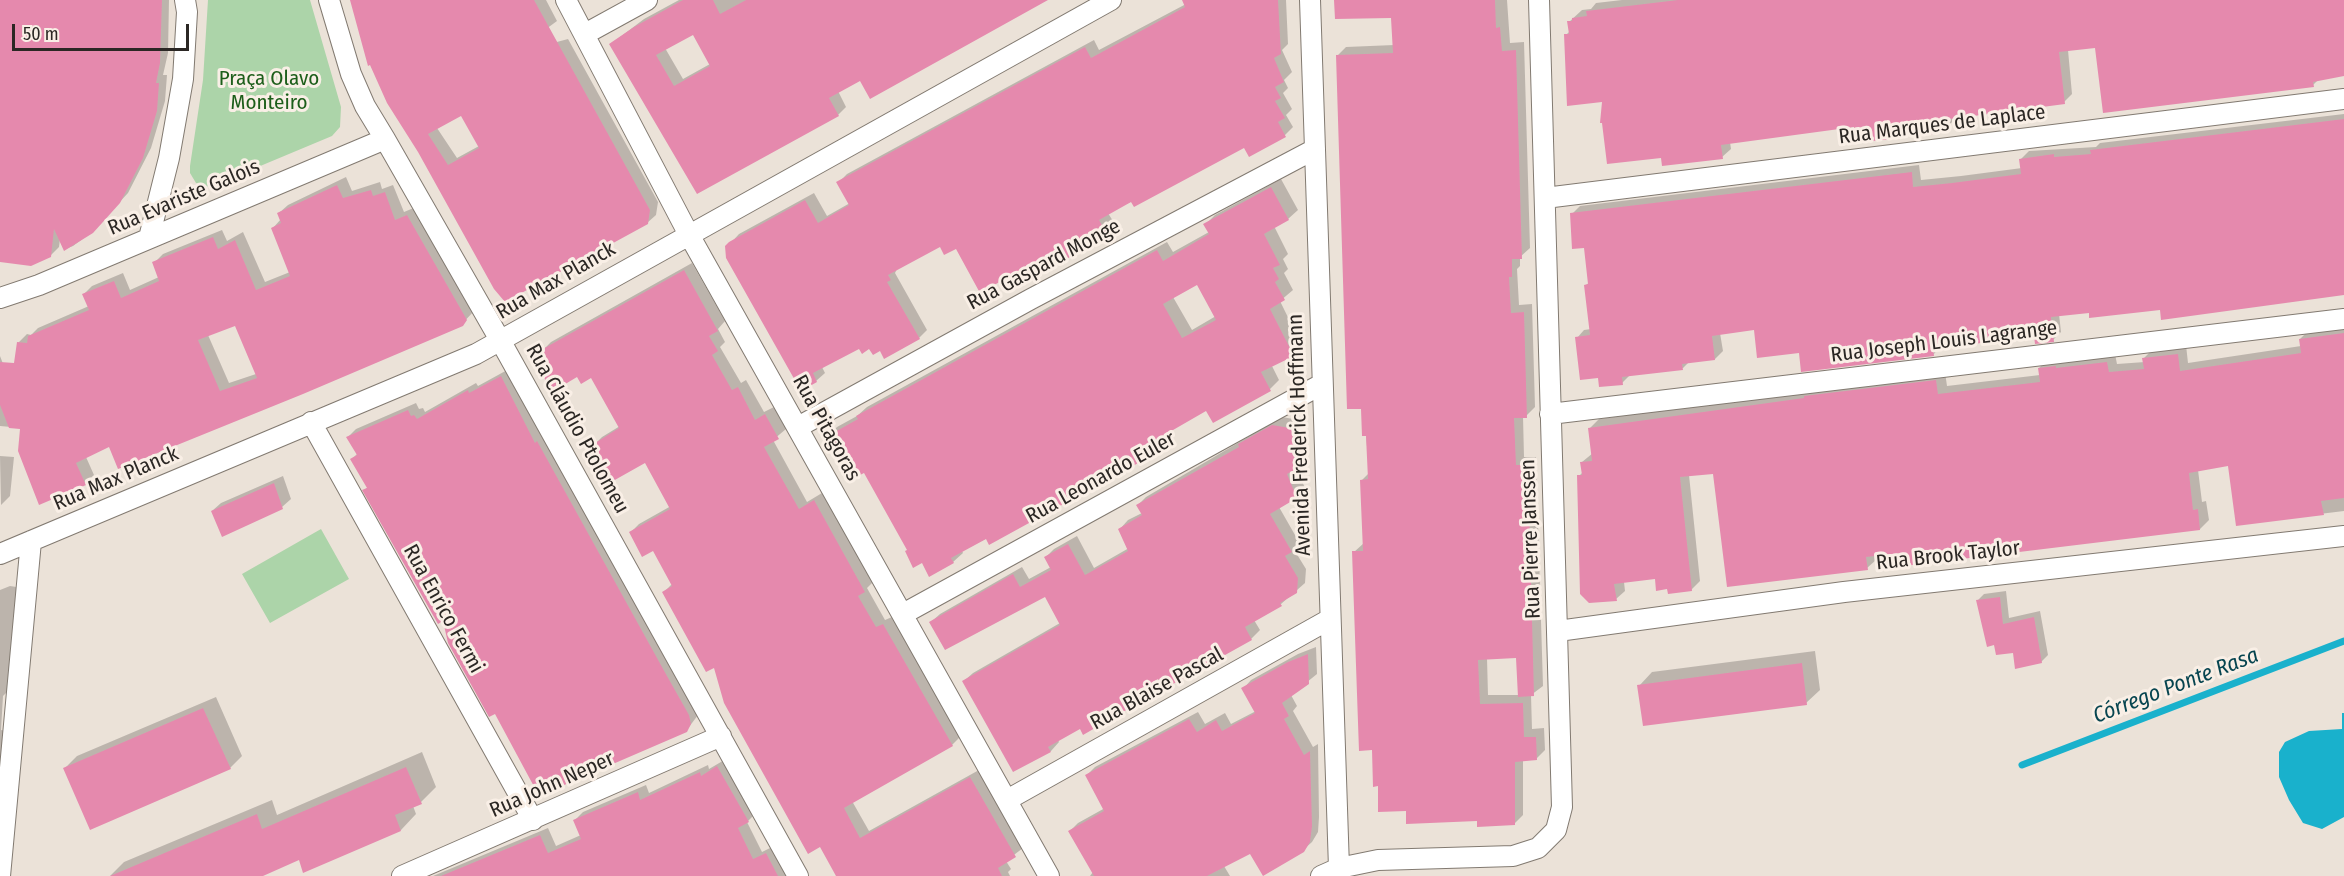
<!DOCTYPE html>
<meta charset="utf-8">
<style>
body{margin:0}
#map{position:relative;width:2344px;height:876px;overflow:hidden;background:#ebe2d8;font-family:"Fira Sans Condensed",sans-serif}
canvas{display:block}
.scale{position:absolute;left:12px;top:24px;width:177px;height:27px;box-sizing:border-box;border:3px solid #2b2724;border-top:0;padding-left:8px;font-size:18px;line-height:21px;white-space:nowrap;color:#2b2724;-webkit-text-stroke:4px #f9efe6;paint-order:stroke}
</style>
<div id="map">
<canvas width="2344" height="876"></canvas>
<div class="scale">50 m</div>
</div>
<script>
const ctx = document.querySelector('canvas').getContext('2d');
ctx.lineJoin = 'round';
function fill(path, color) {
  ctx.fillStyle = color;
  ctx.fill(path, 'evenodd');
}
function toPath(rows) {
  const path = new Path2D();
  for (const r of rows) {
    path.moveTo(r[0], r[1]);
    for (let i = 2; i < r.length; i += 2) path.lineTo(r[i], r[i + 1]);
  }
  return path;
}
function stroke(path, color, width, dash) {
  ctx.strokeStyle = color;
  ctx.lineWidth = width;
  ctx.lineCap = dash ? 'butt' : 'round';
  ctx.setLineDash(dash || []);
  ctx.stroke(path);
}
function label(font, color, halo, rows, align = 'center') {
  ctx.font = font + ' "Fira Sans Condensed",sans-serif';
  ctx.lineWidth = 6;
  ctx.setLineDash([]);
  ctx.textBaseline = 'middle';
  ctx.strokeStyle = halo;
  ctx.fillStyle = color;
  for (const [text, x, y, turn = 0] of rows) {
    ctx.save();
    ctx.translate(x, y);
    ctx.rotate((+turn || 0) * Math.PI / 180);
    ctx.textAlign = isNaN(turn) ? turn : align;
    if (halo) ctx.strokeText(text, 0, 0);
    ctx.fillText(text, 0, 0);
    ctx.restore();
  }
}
const green = toPath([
 [208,0,310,0,341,107,340,127,332,136,210,187,196,183,190,173,190,166,203,80],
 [321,529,349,579,270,623,242,574]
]);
const water = toPath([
 [2342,713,2344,713,2344,817,2322,829,2303,823,2289,800,2279,777,2279,752,2285,742,2309,731,2342,729]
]);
const shadow = toPath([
 [0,0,169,0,168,53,163,75,167,75,165,101,151,148,128,193,92,232,73,246,65,249,60,239,59,247,50,256,0,262],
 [351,0,546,0,557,21,512,54,568,39,658,202,656,215,647,223,505,300],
 [462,114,479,146,457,158,437,128],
 [679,0,1045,0,861,79,838,91,846,107,838,115,698,192,611,44,644,19],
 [693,33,710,64,683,79,665,48],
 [1184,0,1286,0,1288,44,1282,50,1292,72,1284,80,1288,88,1283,93,1292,109,1286,115,1293,127,1285,135,1245,146,1108,213,1116,226,1107,234,1032,276,1027,264,957,247,941,245,897,269,895,273,927,330,919,338,881,349,859,347,822,367,825,373,816,381,727,247,739,234,814,193,827,216,850,203,838,183,847,174,1094,40,1099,50,1186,4],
 [1335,0,1507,0,1510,43,1524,42,1530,248,1520,257,1520,266,1517,269,1519,305,1532,304,1535,407,1526,416,1523,416,1524,457,1536,457,1543,686,1531,695,1532,729,1544,728,1545,750,1536,759,1523,760,1523,815,1514,824,1408,810,1379,785,1374,749,1354,552,1364,543,1362,480,1369,473,1337,56,1346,47,1394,45,1393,16],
 [1517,657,1520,695,1488,695,1487,658],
 [1622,0,2344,0,2344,75,2319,79,2313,85,2096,46,2068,50,2072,94,2064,102,1952,117,1952,122,1944,131,1926,119,1898,122,1898,129,1890,137,1855,125,1730,142,1731,149,1722,157,1662,157,1604,100,1566,35,1570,31,1569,22,1582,10,1591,9,1596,3],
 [2344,114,2344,293,2162,309,2090,311,2059,314,2061,332,2053,340,2035,335,1941,346,1933,355,1800,351,1755,329,1720,333,1723,351,1715,359,1689,362,1683,368,1631,374,1622,383,1599,376,1577,338,1584,330,1591,329,1586,285,1590,282,1585,246,1572,214,1580,206,1919,165,1921,180,1961,176,2022,168,2021,159,2029,151,2096,147,2100,143],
 [346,177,352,191,380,182,382,189,393,185,404,212,416,207,475,310,459,327,110,445,86,457,94,475,85,483,22,428,0,426,0,356,12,387,18,343,27,334,31,335,38,328,89,306,84,294,92,286,123,273,130,290,159,277,154,263,163,254,222,230,227,241,243,232,265,282,290,272,273,228,281,219,279,213,288,205],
 [235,324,256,374,229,383,208,335],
 [1281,179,1298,210,1288,219,1274,226,1288,254,1283,259,1288,269,1284,273,1293,290,1280,301,1302,346,1293,355,1272,366,1279,380,1270,389,1207,409,1165,433,1169,441,1159,450,962,551,963,553,953,562,922,561,909,549,864,471,827,437,837,427,857,416,867,407,1167,242,1173,252,1209,232,1205,225,1215,215],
 [1198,283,1216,316,1192,330,1173,297],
 [692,263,725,321,718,329,725,342,720,347,741,383,746,380,764,412,774,407,786,429,773,440,807,502,822,493,873,582,867,588,885,620,892,617,960,737,952,745,852,801,869,831,979,770,1023,848,1006,861,1011,869,1008,872,1010,876,838,876,715,666,664,592,672,584,653,549,630,533,639,524,671,506,645,461,594,445,602,437,620,426,591,376,578,375,542,351,551,342],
 [2344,326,2344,511,2238,524,2230,465,2198,470,2202,502,2206,501,2209,520,2200,529,1876,555,1876,560,1867,568,1715,472,1689,475,1700,581,1691,590,1668,588,1656,578,1624,582,1625,591,1616,599,1579,476,1583,472,1582,462,1593,453,1590,428,1599,419,1945,372,1947,386,2040,375,2039,368,2048,359,2115,354,2117,364,2145,362,2144,358,2153,349,2186,345,2188,363,2301,346,2300,339,2309,330],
 [509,369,698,715,686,731,444,619,364,490,368,487,352,459,357,454,348,437,356,429,416,403,419,409,423,408,425,412,476,383,478,386],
 [1282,417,1304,421,1306,458,1296,467,1305,488,1296,497,1279,507,1299,542,1293,548,1306,569,1305,583,1281,604,1254,620,1260,630,1251,639,1159,677,1132,692,1136,699,1127,708,1083,733,1080,727,1058,740,1059,742,1051,751,1014,770,964,681,973,673,1060,623,1045,595,931,622,940,614,1022,567,1029,579,1051,567,1046,557,1054,549,1077,536,1094,568,1129,548,1120,529,1128,520,1142,513,1138,505,1146,497],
 [0,456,14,457,10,496,1,505],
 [283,476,291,499,282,507,212,511,221,503],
 [10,586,23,588,11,688,3,696,1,730,7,731,0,772,0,590],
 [2006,591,2009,618,2040,611,2048,655,2041,662,1995,644,1977,601,1984,594],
 [1316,647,1317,674,1291,695,1297,706,1293,711,1313,747,1318,744,1319,817,1318,832,1312,842,1303,850,1251,852,1224,866,1230,876,1090,876,1093,872,1070,831,1078,823,1105,808,1087,775,1095,767,1198,712,1205,724,1225,713,1231,724,1256,711,1243,689,1251,680,1298,654],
 [1815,651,1820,690,1806,703,1639,686,1652,672],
 [216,697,242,756,230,768,65,768,77,756],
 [422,752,436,787,421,802,413,806,416,814,401,830,304,871,299,858,260,876,110,876,124,862,272,800,277,815],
 [726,759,756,813,747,822,762,852,774,846,790,876,433,876,548,828,556,846,581,835,575,820,583,812,646,785,649,793,708,765,709,769]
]);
const stream = toPath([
 [2022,765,2344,641]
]);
const building = toPath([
 [0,0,162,0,160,63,156,83,159,83,157,111,143,158,120,203,93,233,64,251,54,229,51,257,31,266,0,262],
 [350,0,534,0,650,210,648,224,505,302,494,289,418,152,387,103,370,65,368,66],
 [461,116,479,148,448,165,428,134],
 [683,0,713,0,720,14,746,0,1048,0,870,99,860,81,829,98,839,116,697,194,609,44,634,27],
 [693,35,710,66,674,86,656,55],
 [1182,0,1278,0,1281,54,1274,58,1284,82,1275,87,1281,98,1275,101,1285,118,1278,122,1286,137,1249,157,1244,148,1134,207,1131,202,1099,220,1108,236,1032,278,1026,267,980,293,956,249,944,255,940,247,888,275,891,280,887,282,920,339,884,359,880,351,873,355,869,349,862,354,859,349,813,373,817,382,801,391,726,258,725,246,729,242,805,200,818,223,849,205,836,182,1085,47,1091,58,1185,7],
 [1334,0,1495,0,1496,28,1500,27,1502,51,1516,50,1522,259,1512,259,1512,277,1509,277,1511,313,1524,312,1527,418,1514,418,1516,465,1528,465,1534,696,1518,697,1516,658,1478,660,1480,704,1523,703,1524,737,1536,737,1537,760,1515,762,1515,825,1477,827,1477,821,1406,824,1406,811,1378,812,1378,786,1373,787,1372,750,1359,751,1352,551,1363,551,1360,480,1368,479,1366,436,1362,436,1361,409,1347,409,1336,55,1393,53,1391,18,1335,19],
 [1678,0,2344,0,2344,76,2313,82,2314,87,2103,113,2095,48,2059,52,2065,104,1943,120,1944,132,1927,135,1925,121,1889,125,1891,139,1855,143,1854,127,1721,145,1723,159,1662,166,1661,158,1607,164,1602,123,1600,123,1602,102,1567,106,1564,34,1569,34,1567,21,1572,21,1572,18,1587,16,1586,11],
 [2344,119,2344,295,2161,320,2160,310,2089,318,2089,313,2051,317,2054,342,2035,344,2034,336,1997,341,1933,349,1934,356,1801,372,1799,353,1757,358,1754,330,1712,336,1715,360,1682,364,1683,370,1622,377,1623,385,1599,387,1598,378,1580,380,1575,337,1590,335,1584,285,1588,284,1584,248,1572,249,1570,213,1912,172,1913,187,1952,183,2021,174,2019,159,2054,154,2054,157,2091,154,2090,150],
 [337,185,343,198,371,190,373,196,385,192,395,220,407,215,467,320,463,326,303,394,118,469,109,447,76,463,86,485,39,505,18,451,20,429,9,428,0,405,0,362,14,363,17,342,27,343,28,336,89,310,82,294,114,281,121,298,159,281,152,262,213,237,218,249,235,240,256,290,290,276,271,228,281,223,277,213],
 [235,326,257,378,220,391,198,340],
 [1271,187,1289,220,1264,234,1280,265,1273,268,1279,279,1275,282,1285,300,1270,309,1294,356,1261,372,1271,391,1213,423,1206,411,1154,441,1160,451,989,545,986,539,951,558,954,563,929,577,922,563,913,568,905,551,907,550,864,473,850,480,826,437,858,419,856,416,1157,250,1163,261,1209,234,1203,224],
 [1197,285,1216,320,1182,338,1163,304],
 [684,270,718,331,709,336,718,351,712,355,732,390,738,387,755,420,765,414,779,439,764,447,799,509,814,500,865,592,858,596,876,627,883,624,953,746,844,808,860,838,970,777,1016,857,998,868,1002,876,836,876,820,847,808,854,724,703,714,668,706,672,662,592,672,586,653,551,642,557,629,532,670,509,645,463,613,481,592,445,619,428,591,378,581,384,577,377,552,392,537,365,537,356,541,350],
 [2344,333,2344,498,2321,501,2324,515,2236,526,2228,466,2189,473,2193,510,2198,509,2200,530,1904,566,1903,553,1866,557,1868,570,1727,587,1713,474,1680,477,1692,591,1668,594,1667,589,1656,591,1655,579,1614,584,1617,601,1589,603,1580,594,1577,475,1582,475,1580,462,1592,461,1588,428,1804,398,1804,396,1936,380,1938,394,2040,382,2038,368,2056,366,2056,368,2107,362,2109,372,2144,369,2142,358,2178,354,2180,371,2301,353,2299,339],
 [501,376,535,443,537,441,667,676,689,715,691,724,687,732,548,792,538,794,495,714,489,717,448,643,443,621,438,624,362,490,367,488,350,459,357,455,346,437,408,410,411,416,414,415,417,419,468,390,469,393],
 [1272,425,1296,429,1298,468,1287,474,1297,498,1270,514,1292,552,1285,556,1298,578,1297,593,1280,603,1282,606,1245,627,1252,640,1164,689,1158,679,1122,699,1128,709,1083,735,1080,729,1048,747,1051,752,1013,772,962,681,1060,625,1045,597,945,650,929,622,1013,574,1020,587,1051,570,1044,557,1068,544,1085,575,1128,551,1118,529,1142,515,1136,505,1239,447,1238,444],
 [274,483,283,509,222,537,211,511],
 [2000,597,2003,624,2034,617,2042,663,2015,669,2013,653,1996,655,1994,645,1987,647,1976,600],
 [1308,654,1309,684,1282,703,1289,716,1284,719,1304,755,1310,751,1312,826,1310,842,1304,852,1263,876,1250,854,1207,876,1094,876,1068,831,1104,811,1085,775,1189,719,1197,732,1216,720,1222,731,1255,713,1241,688,1288,662],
 [1802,663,1807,705,1643,726,1637,685],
 [203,708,231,769,90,830,63,768],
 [717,766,749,822,738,828,753,859,766,853,778,876,441,876,540,835,548,853,581,839,573,820,638,792,640,800,700,772,701,776],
 [406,767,422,804,395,815,401,831,303,873,299,860,263,876,110,876,257,814,262,829]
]);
const street = toPath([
 [329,0,351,74,365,106,385,139,500,340,798,876],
 [566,0,688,233,1049,876],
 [1310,0,1339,868],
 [585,34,647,0],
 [1545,198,2344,99],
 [149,238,169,158,183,79,187,12,185,0],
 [0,298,39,285,385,139],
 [1550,414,2344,319],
 [311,422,533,820],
 [798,427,1031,299,1315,149],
 [0,554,476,354,1111,0],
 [903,614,1322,384],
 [1558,631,1844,592,2344,536],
 [1007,800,1330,619],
 [0,876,31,541],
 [402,876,721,736],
 [1321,876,1339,868,1378,860,1513,856,1538,848,1556,830,1562,807,1539,0]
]);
const parkNames = [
 ["Praça Olavo",269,79],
 ["Monteiro",269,103]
];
const streetNames = [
 ["Rua Marques de Laplace",1942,125,-7],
 ["Rua Evariste Galois",184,198,-23],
 ["Rua Gaspard Monge",1044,265,-28],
 ["Rua Max Planck",556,281,-30],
 ["Rua Joseph Louis Lagrange",1944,342,-7],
 ["Rua Pitagoras",826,428,61],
 ["Rua Cláudio Ptolomeu",577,429,61],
 ["Avenida Frederick Hoffmann",1300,435,-92],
 ["Rua Leonardo Euler",1101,478,-29],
 ["Rua Max Planck",116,479,-23],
 ["Rua Pierre Janssen",1531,539,-92],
 ["Rua Brook Taylor",1948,556,-6],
 ["Rua Enrico Fermi",443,609,61],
 ["Rua Blaise Pascal",1157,689,-29],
 ["Rua John Neper",552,785,-24]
];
const waterNames = [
 ["Córrego Ponte Rasa",2176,686,-21]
];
fill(green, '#acd4a9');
fill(water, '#19b1cc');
fill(shadow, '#0003');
stroke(stream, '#19b1cc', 7);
fill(building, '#e589ad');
stroke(street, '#827a71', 22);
stroke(street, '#fff', 20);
label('21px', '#1d5e1a', '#f9efe6', parkNames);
label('21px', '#2b2724', '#f9efe6', streetNames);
label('italic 22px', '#074550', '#f9efe6', waterNames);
</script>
